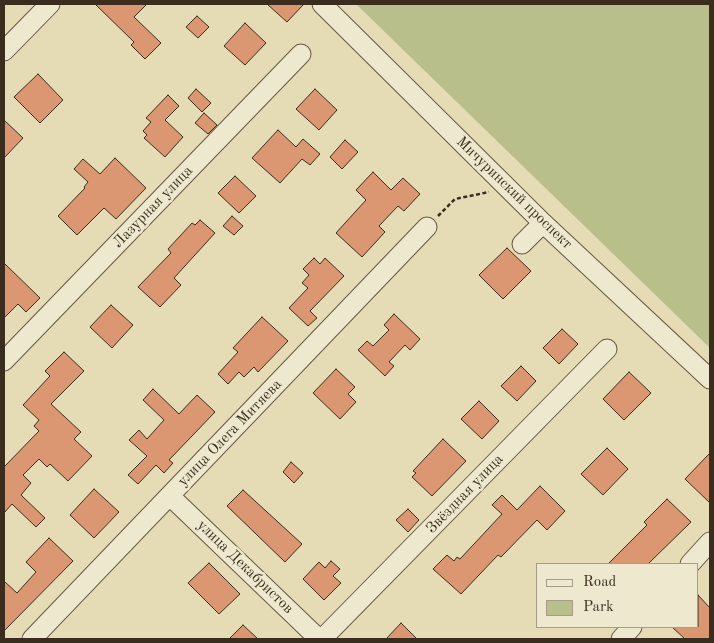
<!DOCTYPE html>
<meta charset="utf-8">
<style>
body{margin:0}
#map{position:relative;width:714px;height:643px;overflow:hidden;background:#e5dbb5;font-family:"Old Standard TT",serif}
canvas{display:block}
.frame{position:absolute;inset:0;border:5px solid #3b2d1e;pointer-events:none}
.legend{position:absolute;left:536px;top:563px;width:162px;height:65px;box-sizing:border-box;background:#eee8cf;border:1px solid #a69d88;margin:0;padding:6px 9px;list-style:none;font-size:15px;color:#3b2d1e}
.legend li{display:flex;align-items:center;gap:10px;height:25px}
.legend b{width:25px;border:1px solid #a69d88}
</style>
<div id="map">
<canvas width="714" height="643"></canvas>
<div class="frame"></div>
<ul class="legend">
<li><b style="height:6px;background:#eee8cf"></b>Road</li>
<li><b style="height:14px;background:#b8bf8b"></b>Park</li>
</ul>
</div>
<script>
const ctx = document.querySelector('canvas').getContext('2d');
ctx.lineJoin = 'round';
function fill(path, color) {
  ctx.fillStyle = color;
  ctx.fill(path, 'evenodd');
}
function toPath(rows) {
  const path = new Path2D();
  for (const r of rows) {
    path.moveTo(r[0], r[1]);
    for (let i = 2; i < r.length; i += 2) path.lineTo(r[i], r[i + 1]);
  }
  return path;
}
function stroke(path, color, width, dash) {
  ctx.strokeStyle = color;
  ctx.lineWidth = width;
  ctx.lineCap = dash ? 'butt' : 'round';
  ctx.setLineDash(dash || []);
  ctx.stroke(path);
}
function label(font, color, halo, rows, align = 'center') {
  ctx.font = font + ' "Old Standard TT",serif';
  ctx.lineWidth = 5;
  ctx.setLineDash([]);
  ctx.textBaseline = 'middle';
  ctx.strokeStyle = halo;
  ctx.fillStyle = color;
  for (const [text, x, y, turn = 0] of rows) {
    ctx.save();
    ctx.translate(x, y);
    ctx.rotate((+turn || 0) * Math.PI / 180);
    ctx.textAlign = isNaN(turn) ? turn : align;
    if (halo) ctx.strokeText(text, 0, 0);
    ctx.fillText(text, 0, 0);
    ctx.restore();
  }
}
const green = toPath([
 [356,4,710,4,710,348]
]);
const building = toPath([
 [95,4,147,4,134,17,161,43,145,59,131,45,134,42,95,4],
 [267,4,304,4,287,22,267,4],
 [197,16,209,27,198,38,186,27,197,16],
 [245,23,266,43,245,65,224,46,245,23],
 [38,74,63,100,40,123,14,97,38,74],
 [196,89,211,103,202,112,188,98,196,89],
 [315,89,337,110,319,130,296,109,315,89],
 [168,95,179,106,165,120,183,137,165,157,144,138,147,135,143,131,151,122,146,118,168,95],
 [204,113,217,125,208,134,195,123,204,113],
 [4,120,23,138,4,158,4,120],
 [278,130,296,147,303,139,320,154,310,165,302,159,280,183,252,158,278,130],
 [345,140,358,152,342,169,330,157,345,140],
 [115,158,146,188,116,219,104,208,77,235,58,216,85,188,84,187,88,182,74,169,83,159,100,174,115,158],
 [373,172,391,190,403,178,420,194,404,211,398,206,379,226,385,232,362,257,336,233,366,200,356,190,373,172],
 [235,176,256,196,239,213,218,193,235,176],
 [232,216,243,226,234,235,223,226,232,216],
 [200,220,215,233,174,278,181,285,160,307,138,287,171,253,168,249,192,223,195,225,200,220],
 [507,248,531,271,503,299,479,275,507,248],
 [314,258,320,264,325,258,344,276,310,311,317,318,308,326,289,308,308,288,302,283,309,275,303,269,314,258],
 [4,263,40,298,26,312,18,304,4,318,4,263],
 [111,305,133,325,112,348,90,327,111,305],
 [394,314,420,339,410,350,405,345,389,362,394,366,385,376,358,350,367,341,373,346,389,330,384,325,394,314],
 [262,317,288,341,258,372,254,367,244,377,239,372,228,384,218,374,238,352,233,348,262,317],
 [562,329,578,344,559,364,543,348,562,329],
 [64,352,84,371,51,404,81,432,74,439,92,456,68,481,50,464,47,467,39,459,23,475,31,483,21,495,45,518,36,527,12,504,4,513,4,467,39,431,34,426,39,420,23,405,50,376,45,371,64,352],
 [521,366,536,381,517,401,501,386,521,366],
 [336,369,355,387,348,394,356,402,340,419,313,393,336,369],
 [629,372,651,393,624,420,603,399,629,372],
 [153,389,179,414,197,395,215,412,169,460,173,463,164,473,156,465,138,484,128,475,147,456,129,440,139,430,147,439,164,420,143,400,153,389],
 [479,401,499,421,482,439,461,419,479,401],
 [443,439,466,461,432,496,412,477,416,473,413,471,443,439],
 [607,448,628,469,603,495,581,474,607,448],
 [710,453,710,503,685,479,710,453],
 [291,462,303,473,294,483,283,472,291,462],
 [540,486,565,511,547,530,537,520,501,557,498,555,461,594,433,569,447,555,454,561,457,557,460,559,502,514,492,505,502,495,517,510,540,486],
 [94,489,119,512,94,538,70,515,94,489],
 [243,490,302,544,285,562,227,506,243,490],
 [667,499,691,522,648,564,608,564,647,525,644,522,667,499],
 [408,509,419,520,408,532,396,520,408,509],
 [49,538,73,561,4,631,4,581,17,593,36,572,26,562,49,538],
 [331,561,340,569,333,576,341,583,324,600,303,579,319,562,325,568,331,561],
 [209,563,240,594,219,614,188,583,209,563],
 [698,595,710,608,710,639,685,639,672,627,698,627,698,595],
 [401,623,417,639,386,639,401,623],
 [243,625,258,639,229,639,243,625]
]);
const path = toPath([
 [438,216,455,199,489,192]
]);
const minor = toPath([
 [322,4,543,223,710,379],
 [4,51,50,4],
 [522,244,543,223],
 [4,361,301,54],
 [170,496,319,639],
 [690,564,710,542],
 [32,639,427,227],
 [322,639,607,349],
 [621,639,632,627]
]);
const streetNames = [
 ["Мичуринский проспект",514,193,44],
 ["Лазурная улица",153,207,-46],
 ["улица Олега Митяева",230,433,-46],
 ["Звёздная улица",465,494,-46],
 ["улица Декабристов",245,567,44]
];
fill(green, '#b8bf8b');
fill(building, '#db9672');
stroke(building, '#3b2d1e', 1);
stroke(minor, '#665844', 21);
stroke(path, '#3b2d1e', 2.5, [4, 2.5]);
stroke(minor, '#eee8cf', 19);
label('15px', '#3b2d1e', '#eee8cf', streetNames);
</script>
